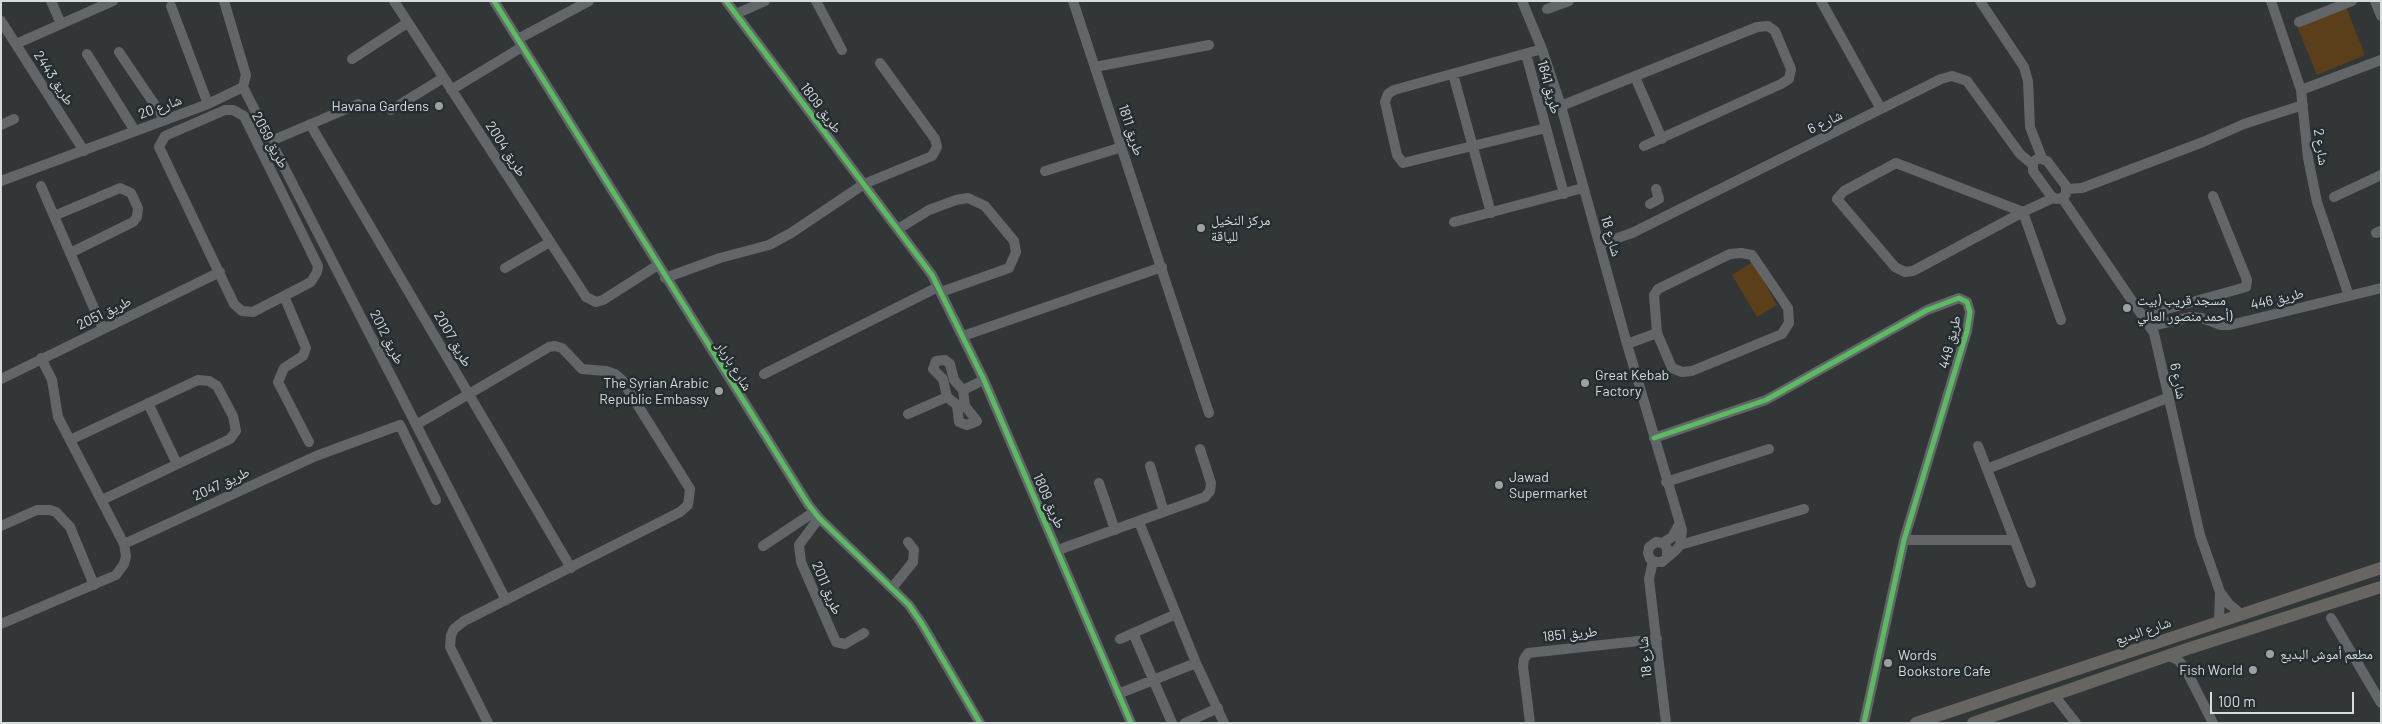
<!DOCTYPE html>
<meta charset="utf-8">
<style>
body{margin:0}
#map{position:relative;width:2382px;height:724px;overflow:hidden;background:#323637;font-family:Barlow,sans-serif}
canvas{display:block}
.frame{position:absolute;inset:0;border:2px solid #d6dbdd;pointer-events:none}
.scale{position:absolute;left:2210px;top:692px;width:144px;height:22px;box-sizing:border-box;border:2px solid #d6dbdd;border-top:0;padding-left:6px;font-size:15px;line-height:18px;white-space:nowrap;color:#d6dbdd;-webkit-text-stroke:4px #252d30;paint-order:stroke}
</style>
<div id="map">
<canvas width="2382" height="724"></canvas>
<div class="frame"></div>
<div class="scale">100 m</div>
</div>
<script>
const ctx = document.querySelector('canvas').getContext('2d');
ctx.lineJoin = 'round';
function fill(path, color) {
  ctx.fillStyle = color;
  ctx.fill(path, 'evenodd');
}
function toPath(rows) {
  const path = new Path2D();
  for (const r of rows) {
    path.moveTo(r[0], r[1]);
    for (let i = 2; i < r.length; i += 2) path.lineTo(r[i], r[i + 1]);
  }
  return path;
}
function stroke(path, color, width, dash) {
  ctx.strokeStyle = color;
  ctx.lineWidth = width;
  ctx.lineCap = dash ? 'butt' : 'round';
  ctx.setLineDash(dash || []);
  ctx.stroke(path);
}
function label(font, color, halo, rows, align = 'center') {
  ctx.font = font + ' Barlow,"Noto Naskh Arabic",sans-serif';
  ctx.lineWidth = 5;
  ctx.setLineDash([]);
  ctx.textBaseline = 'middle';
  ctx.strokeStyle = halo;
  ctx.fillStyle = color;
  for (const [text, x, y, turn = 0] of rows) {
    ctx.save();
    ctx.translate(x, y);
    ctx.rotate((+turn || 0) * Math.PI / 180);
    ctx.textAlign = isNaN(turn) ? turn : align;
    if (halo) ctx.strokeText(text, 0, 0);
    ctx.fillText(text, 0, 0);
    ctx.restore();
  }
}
const green = toPath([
 [2346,7,2365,55,2317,75,2297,26],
 [1753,262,1777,305,1757,317,1732,275]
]);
const minor = toPath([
 [51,1,61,24],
 [394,1,586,297,596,302,603,300,658,265],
 [494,1,808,504,819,518,909,605,922,624,980,723],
 [726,1,932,275,984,380,1131,723],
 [816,1,842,50],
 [1073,1,1209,413],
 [1522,1,1542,49,1561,106,1627,344,1682,530,1680,545,1676,550,1662,562,1655,562,1650,559,1648,553,1649,547,1656,542,1663,543,1667,548,1667,557],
 [1821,1,1881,109],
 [1980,1,2024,67,2028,81,2030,127,2042,158],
 [2271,1,2301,90,2308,158,2317,202,2349,296],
 [2375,1,2381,16],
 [171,6,208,104],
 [1547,9,1569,1],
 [736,14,765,1],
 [1,21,84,151],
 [2299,22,2352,1],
 [518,39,589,1],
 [16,44,113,1],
 [1542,49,1394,90,1388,94,1385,102,1397,155,1403,163,1546,128],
 [119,52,165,120],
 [87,54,135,131],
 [1526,54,1564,194],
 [352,59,407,23],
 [1095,67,1209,45],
 [1453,74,1491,213],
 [1635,77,1662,139],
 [243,87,506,600],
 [451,90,522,47],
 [2301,90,2381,60],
 [1561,106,1757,27,1768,26,1775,31,1791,69,1789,79,1781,84,1644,146],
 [225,110,233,110,244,116,318,266,317,272,311,282,253,312,242,311,234,304,159,147,165,136,225,110],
 [391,110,443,78],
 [310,124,571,568],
 [1,125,14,119],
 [271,141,358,104],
 [2039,158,2047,161,2066,186,2066,194,2062,198,2056,199,2051,196,2033,171,2033,162,2039,158],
 [1045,171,1122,147],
 [1,181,208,104,243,87,246,75,224,1],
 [41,186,103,329],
 [2067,189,2082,188,2203,142,2244,124,2303,105],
 [2334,197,2381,175],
 [2053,198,2023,212,1913,271,1905,272,1895,267,1837,199,1844,191,1896,163,2023,212,2061,320],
 [2062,198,2154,333,2200,535,2220,592,2229,604,2241,614],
 [1650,204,1659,199,1656,189],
 [54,216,120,188,131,193,138,208,137,217,133,222,70,253],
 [1454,222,1583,188],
 [898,229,929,210,956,200,968,198,985,206,1014,241,1016,252,1009,268,941,292],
 [2376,233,2381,231],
 [1600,244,1632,233,1941,79,1952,76,1967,81,2020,154,2032,164],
 [1741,253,1752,255,1788,308,1789,323,1782,334,1692,371,1682,372,1672,368,1657,333,1654,295,1658,289,1730,254,1741,253],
 [505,268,550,242],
 [665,278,720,258,769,245,791,233,864,184,932,156,937,147,935,139,880,63],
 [284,296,306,348,303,356,284,368,278,382,309,442],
 [2142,316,2246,287,2247,280,2213,196],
 [2151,326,2191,317,2202,318,2221,325,2230,325,2381,288],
 [963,336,1162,267],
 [1627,344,1657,333],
 [41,358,52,380,58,417,124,544],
 [945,360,950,364,954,380,963,390,965,406,977,421,967,425,959,422,957,405,947,397,943,379,933,369,936,361,945,360],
 [764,374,938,287],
 [1,379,220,272],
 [963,390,984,380],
 [148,403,177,464],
 [908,414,947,397],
 [416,425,549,347,555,346,562,348,582,369,606,371,615,374,622,380,690,489,688,505,680,512,464,621,454,629,451,635,450,647,488,723],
 [1654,438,1766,400,1927,310,1959,298,1967,302,1970,312,1967,331,1904,540,1864,723],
 [70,440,198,380,209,381,217,386,233,416,236,431,230,439,102,500],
 [1978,446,2031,583],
 [1150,466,1164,512],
 [1987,469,2167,398],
 [1666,482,1769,449],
 [1099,483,1115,530],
 [819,518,799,545,801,562,836,642,845,644,864,633],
 [1139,522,1196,663,1224,723],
 [1,526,37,510,50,510,56,512,70,527,94,585],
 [1904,540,2014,540],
 [1663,543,1672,537,1680,523],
 [1680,545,1804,509],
 [763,546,814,512],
 [1058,550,1205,497,1210,491,1211,483,1200,449],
 [1653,561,1649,579,1666,723],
 [892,588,913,562,914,550,908,542],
 [2331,618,2381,703],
 [2219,621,2220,592],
 [1,624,116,575,124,564,126,556,124,544,316,456,400,425,436,500],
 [1133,633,1172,723],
 [1120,639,1176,614],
 [2169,656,2178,660,2185,668,2213,723],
 [1118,694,1196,663],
 [2054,695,2076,723],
 [1185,723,1218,708],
 [1530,723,1523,666,1524,659,1528,653,1657,639]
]);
const major = toPath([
 [1916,723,2381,568],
 [1973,723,2187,649,2381,587]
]);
const cycleway = toPath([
 [494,1,808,504,819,518,909,605,922,624,980,723],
 [726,1,932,275,984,380,1131,723],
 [1654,438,1766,400,1927,310,1959,298,1967,302,1970,312,1967,331,1904,540,1864,723]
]);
const markers = [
 [439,106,5,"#9da1a3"],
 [1201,228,5,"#9da1a3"],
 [2127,308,5,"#9da1a3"],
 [1585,383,5,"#9da1a3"],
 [719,391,5,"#9da1a3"],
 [1499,485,5,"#9da1a3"],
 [2270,654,5,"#9da1a3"],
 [1888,663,5,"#9da1a3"],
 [2253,670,5,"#9da1a3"]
];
const streetNames = [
 ["طريق 2443",54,78,57],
 ["طريق 1841",1549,87,75],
 ["شارع 20",160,107,-20],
 ["طريق 1809",821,108,53],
 ["شارع 6",1825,122,-26],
 ["طريق 1811",1131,130,72],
 ["طريق 2059",270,140,62],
 ["شارع 2",2321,147,82],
 ["طريق 2004",506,149,57],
 ["شارع 18",1611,236,74],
 ["طريق 446",2277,299,-13],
 ["طريق 2051",104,313,-26],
 ["طريق 2012",387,337,63],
 ["طريق 2007",453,339,60],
 ["طريق 449",1950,342,-76],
 ["شارع باربار",734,366,58],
 ["شارع 6",2178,381,79],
 ["طريق 2047",221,484,-25],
 ["طريق 1809",1049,501,66],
 ["طريق 2011",827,588,67],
 ["شارع البديع",2143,631,-19],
 ["طريق 1851",1570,634,-6],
 ["شارع 18",1645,657,-96]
];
const poiNames = [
 ["Havana Gardens",429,106,"right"],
 ["مركز النخيل",1211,220],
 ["للياقة",1211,236],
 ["مسجد قريب (بيت",2137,300],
 ["أحمد منصور العالي)",2137,316],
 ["Great Kebab",1595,375],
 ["Factory",1595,391],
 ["The Syrian Arabic",709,383,"right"],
 ["Republic Embassy",709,399,"right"],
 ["Jawad",1509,477],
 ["Supermarket",1509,493],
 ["مطعم أموش البديع",2280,654],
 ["Words",1898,655],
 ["Bookstore Cafe",1898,671],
 ["Fish World",2243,670,"right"]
];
fill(green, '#5b3f1a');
stroke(minor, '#636668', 10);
stroke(major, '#666562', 12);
stroke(cycleway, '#5cba63', 5);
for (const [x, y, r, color] of markers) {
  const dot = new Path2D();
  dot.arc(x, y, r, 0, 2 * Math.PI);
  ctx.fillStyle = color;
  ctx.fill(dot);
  stroke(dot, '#252d30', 2);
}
label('14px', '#d6dbdd', '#252d30', streetNames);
label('14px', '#d6dbdd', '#252d30', poiNames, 'left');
</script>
